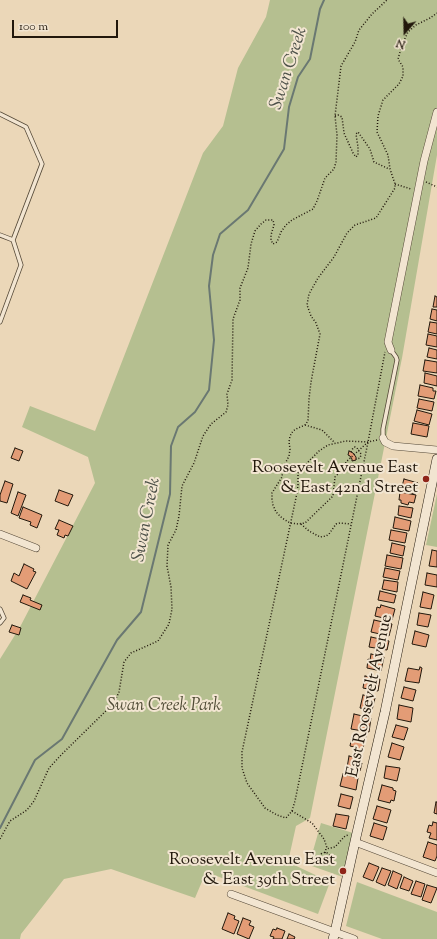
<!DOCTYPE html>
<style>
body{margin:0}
#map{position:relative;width:437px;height:939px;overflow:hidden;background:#ebd7b8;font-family:"Sorts Mill Goudy",serif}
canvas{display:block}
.north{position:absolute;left:385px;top:12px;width:40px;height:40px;-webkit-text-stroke:3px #f2e5d1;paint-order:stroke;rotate:200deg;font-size:11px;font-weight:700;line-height:16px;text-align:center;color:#22180c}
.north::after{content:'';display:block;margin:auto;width:14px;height:18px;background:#22180c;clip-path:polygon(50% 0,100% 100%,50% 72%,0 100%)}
.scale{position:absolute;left:12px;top:20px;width:106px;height:18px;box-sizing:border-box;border:2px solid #22180c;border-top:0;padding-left:5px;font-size:12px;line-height:14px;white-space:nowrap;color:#22180c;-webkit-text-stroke:3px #f2e5d1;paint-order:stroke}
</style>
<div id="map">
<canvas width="437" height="939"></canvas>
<div class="north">N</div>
<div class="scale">100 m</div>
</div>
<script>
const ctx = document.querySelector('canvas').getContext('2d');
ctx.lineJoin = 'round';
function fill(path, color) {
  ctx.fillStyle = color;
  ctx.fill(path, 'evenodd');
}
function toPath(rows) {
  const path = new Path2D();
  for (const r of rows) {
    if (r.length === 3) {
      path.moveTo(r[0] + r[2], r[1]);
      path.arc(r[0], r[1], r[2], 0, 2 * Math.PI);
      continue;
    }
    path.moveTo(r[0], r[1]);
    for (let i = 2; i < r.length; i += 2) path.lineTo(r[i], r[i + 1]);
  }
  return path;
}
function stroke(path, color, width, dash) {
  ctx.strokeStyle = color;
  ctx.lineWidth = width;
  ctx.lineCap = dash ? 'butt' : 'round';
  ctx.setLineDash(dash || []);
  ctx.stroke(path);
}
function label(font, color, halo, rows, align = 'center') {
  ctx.font = font + ' "Sorts Mill Goudy",serif';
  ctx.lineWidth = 4;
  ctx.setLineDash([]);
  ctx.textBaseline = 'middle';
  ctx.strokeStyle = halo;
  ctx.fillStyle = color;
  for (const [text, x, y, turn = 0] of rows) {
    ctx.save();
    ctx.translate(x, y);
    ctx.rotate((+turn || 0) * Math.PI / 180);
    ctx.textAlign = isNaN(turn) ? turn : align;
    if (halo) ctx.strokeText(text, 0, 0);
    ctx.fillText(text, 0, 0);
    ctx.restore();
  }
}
const green = toPath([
 [270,0,437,0,437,155,402,358,310,818,296,826,288,862,330,882,318,914,206,872,195,898,111,869,64,879,21,934,20,939,0,939,0,659,20,627,95,483,88,457,22,427,30,406,95,431,203,153,223,126,238,68,266,17],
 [437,494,437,547,426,545],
 [321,823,353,833,343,877,309,865],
 [357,882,437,912,437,939,382,939,346,926]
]);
const stream = toPath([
 [0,828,35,760,62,739,117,640,141,612,170,494,171,446,178,427,195,412,209,390,214,340,209,286,213,255,220,234,248,210,284,149,289,107,298,77,310,59,320,9,324,0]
]);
const building = toPath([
 [435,296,437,297,437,307,433,307,435,296],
 [432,309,437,310,437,321,430,319,432,309],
 [430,322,437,323,437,334,428,332,430,322],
 [428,334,437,336,437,347,426,345,428,334],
 [429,348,437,350,437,359,427,357,429,348],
 [425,360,437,362,437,373,423,371,425,360],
 [425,373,437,376,437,386,424,383,425,373],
 [420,385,433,388,433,391,436,391,434,399,418,396,420,385],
 [419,399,434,402,432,411,417,408,419,399],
 [417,410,432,414,429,425,414,421,417,410],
 [413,423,429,426,427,437,411,434,413,423],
 [15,448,23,451,19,461,11,458,15,448],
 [349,451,353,453,356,457,356,460,352,461,352,459,350,456,348,455,349,451],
 [404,479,418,483,415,494,401,490,404,479],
 [5,481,13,484,7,503,0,501,0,495,5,481],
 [59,490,73,495,68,506,55,501,59,490],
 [18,492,26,495,18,516,11,513,18,492],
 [400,492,416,495,414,503,409,502,408,505,401,503,401,500,399,500,400,492],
 [399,506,413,508,411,518,398,515,399,506],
 [23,507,42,515,37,528,30,525,31,522,19,518,23,507],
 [395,517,411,521,409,531,393,528,395,517],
 [59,520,73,526,68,536,65,535,64,538,57,535,59,530,55,529,59,520],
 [391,530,407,533,405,543,389,540,391,530],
 [392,543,405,546,403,556,390,553,392,543],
 [432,550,437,551,437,567,429,566,432,550],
 [387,555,403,558,401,569,385,566,387,555],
 [24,564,34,569,33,571,36,572,27,589,11,581,14,573,19,576,24,564],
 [385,568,400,571,398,580,383,577,385,568],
 [427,573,437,575,437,587,425,585,427,573],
 [384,580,398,582,397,592,382,589,384,580],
 [380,591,396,595,394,603,378,600,380,591],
 [423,592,434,595,431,609,420,607,423,592],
 [23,595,31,598,30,600,42,605,40,610,20,602,23,595],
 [381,605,395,609,392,620,375,616,377,607,380,608,381,605],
 [419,613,431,615,428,627,417,625,419,613],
 [374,620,392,624,389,636,371,632,374,620],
 [12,625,21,628,19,635,9,632,12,625],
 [415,631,429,635,426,647,412,644,415,631],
 [371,637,389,641,387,650,369,647,371,637],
 [371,654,384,657,381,671,367,668,368,659,370,660,371,654],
 [420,667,422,668,419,683,405,681,408,668,419,670,420,667],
 [365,676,380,679,378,691,363,688,365,676],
 [404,687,416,690,413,701,401,698,404,687],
 [363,695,375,698,372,710,360,708,363,695],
 [399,705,413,708,411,722,397,719,399,705],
 [354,714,371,718,369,732,351,729,354,714],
 [396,725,408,728,404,740,392,737,396,725],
 [357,734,366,736,362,752,354,750,354,747,350,746,352,736,356,737,357,734],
 [392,743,404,747,400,760,388,757,392,743],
 [349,756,361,759,360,763,362,763,360,771,347,768,349,756],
 [386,766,400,768,397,781,384,778,386,766],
 [343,774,358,778,356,790,340,786,343,774],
 [382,785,393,788,393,790,396,791,394,801,391,800,390,803,378,800,382,785],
 [341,794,353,797,350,809,338,806,341,794],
 [436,802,437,802,437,814,434,813,436,802],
 [377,806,391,810,387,823,373,819,377,806],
 [336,814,349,816,346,829,333,826,336,814],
 [433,822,437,823,437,840,429,838,431,833,427,832,429,825,432,826,433,822],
 [374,823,387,827,383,840,370,836,374,823],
 [428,842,437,845,437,856,435,861,423,857,428,842],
 [369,863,379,867,373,881,363,877,369,863],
 [382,868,391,871,385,886,376,882,382,868],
 [393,871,402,875,397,889,388,885,393,871],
 [404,877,413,881,409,891,400,888,404,877],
 [416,881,425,884,421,897,411,894,416,881],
 [427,885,437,888,431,903,422,900,427,885],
 [228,913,235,916,234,919,239,921,234,934,222,929,228,913],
 [243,918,251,921,249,925,254,927,249,939,237,934,243,918],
 [277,928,285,931,282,939,273,939,274,937,270,936,273,929,276,930,277,928],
 [289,934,295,937,294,939,295,939,287,939,289,934]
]);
const path = toPath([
 [335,116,338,115,342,117,344,133,353,153,356,157,358,155,358,147,356,134,358,132,370,149,374,162,389,169],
 [426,182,437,187],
 [395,184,411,189],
 [305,425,322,430,335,443],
 [377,440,368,442,346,441,328,445,319,451,301,469,298,473,298,485,297,493,242,752,242,768,247,783,265,808,277,815,286,818,292,811,295,801,368,442,385,352],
 [368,442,346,462,344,468,335,477,333,496,305,523,298,524,290,523,282,518,276,512,273,505,272,499,272,493,282,477,283,468,289,456,290,449,289,442,290,436,293,431,298,428,305,425,308,421,309,399,311,382,320,334,316,323,311,316,307,305,309,294,318,278,334,257,347,233,355,225,376,218,395,188,395,184,390,169,388,155,377,132,378,116,383,100,399,84,403,76,403,67,398,59,402,45,408,32,416,25,430,18,437,13],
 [351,452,353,448,355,447,357,448,361,454,361,455,360,458,356,459],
 [301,524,309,531,320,537,326,536,329,534,336,524,340,523,351,524],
 [292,811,312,823,324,839,327,848],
 [0,839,10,821,27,810,34,801,49,768,62,754,114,703,119,692,124,662,131,653,158,641,169,624,172,609,171,587,167,566,168,545,176,530,179,516,182,486,194,463,203,436,211,424,226,412,228,405,227,394,232,380,233,319,240,300,240,288,248,268,251,244,255,231,261,224,266,220,273,220,274,225,271,235,271,240,273,244,277,242,281,232,286,225,292,220,313,209,317,201,325,178,334,169,336,162,337,135,335,116,341,66,355,42,359,30,372,14,387,0],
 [325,858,5.5],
 [325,853,326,849,335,847,345,836,348,835]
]);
const lane = toPath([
 [0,114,26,127,42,164,13,240],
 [0,235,13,240,21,265,0,322],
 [383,438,383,429,397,360,396,357,391,350],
 [0,609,4,618,0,623]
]);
const street = toPath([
 [391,350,389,345,388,342,424,161,437,112],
 [383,438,385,442,393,446,437,450],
 [0,534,36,548],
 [355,842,437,873],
 [231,894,354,939]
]);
const secondary = toPath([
 [333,939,335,932,356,837,385,712,437,459]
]);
const markers = [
 [426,479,4,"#8f2418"],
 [343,871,4,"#8f2418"]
];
const poiNames = [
 ["Roosevelt Avenue East",418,469],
 ["& East 42nd Street",418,489],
 ["Roosevelt Avenue East",335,861],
 ["& East 39th Street",335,881]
];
const streetNames = [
 ["East Roosevelt Avenue",371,696,-78]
];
const parkNames = [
 ["Swan Creek Park",164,707]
];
const waterNames = [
 ["Swan Creek",290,69,-72],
 ["Swan Creek",148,520,-79]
];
fill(green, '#b5bf90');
stroke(stream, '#6a7872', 2);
fill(building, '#e39c76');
stroke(building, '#22180c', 1);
stroke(lane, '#544837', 5);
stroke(street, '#544837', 8);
stroke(secondary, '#22180c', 10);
stroke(path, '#22180c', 1.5, [1, 2]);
stroke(lane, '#f2e5d1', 3.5);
stroke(street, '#f2e5d1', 7);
stroke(secondary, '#f2e5d1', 9);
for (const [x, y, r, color] of markers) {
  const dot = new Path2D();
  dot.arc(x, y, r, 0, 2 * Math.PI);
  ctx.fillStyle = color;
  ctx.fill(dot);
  stroke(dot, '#f2e5d1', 1.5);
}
label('17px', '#22180c', '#f2e5d1', poiNames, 'right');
label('17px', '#22180c', '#f2e5d1', streetNames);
label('italic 17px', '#4e4a34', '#f2e5d1', parkNames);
label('italic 18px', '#4c5048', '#f2e5d1', waterNames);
</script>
